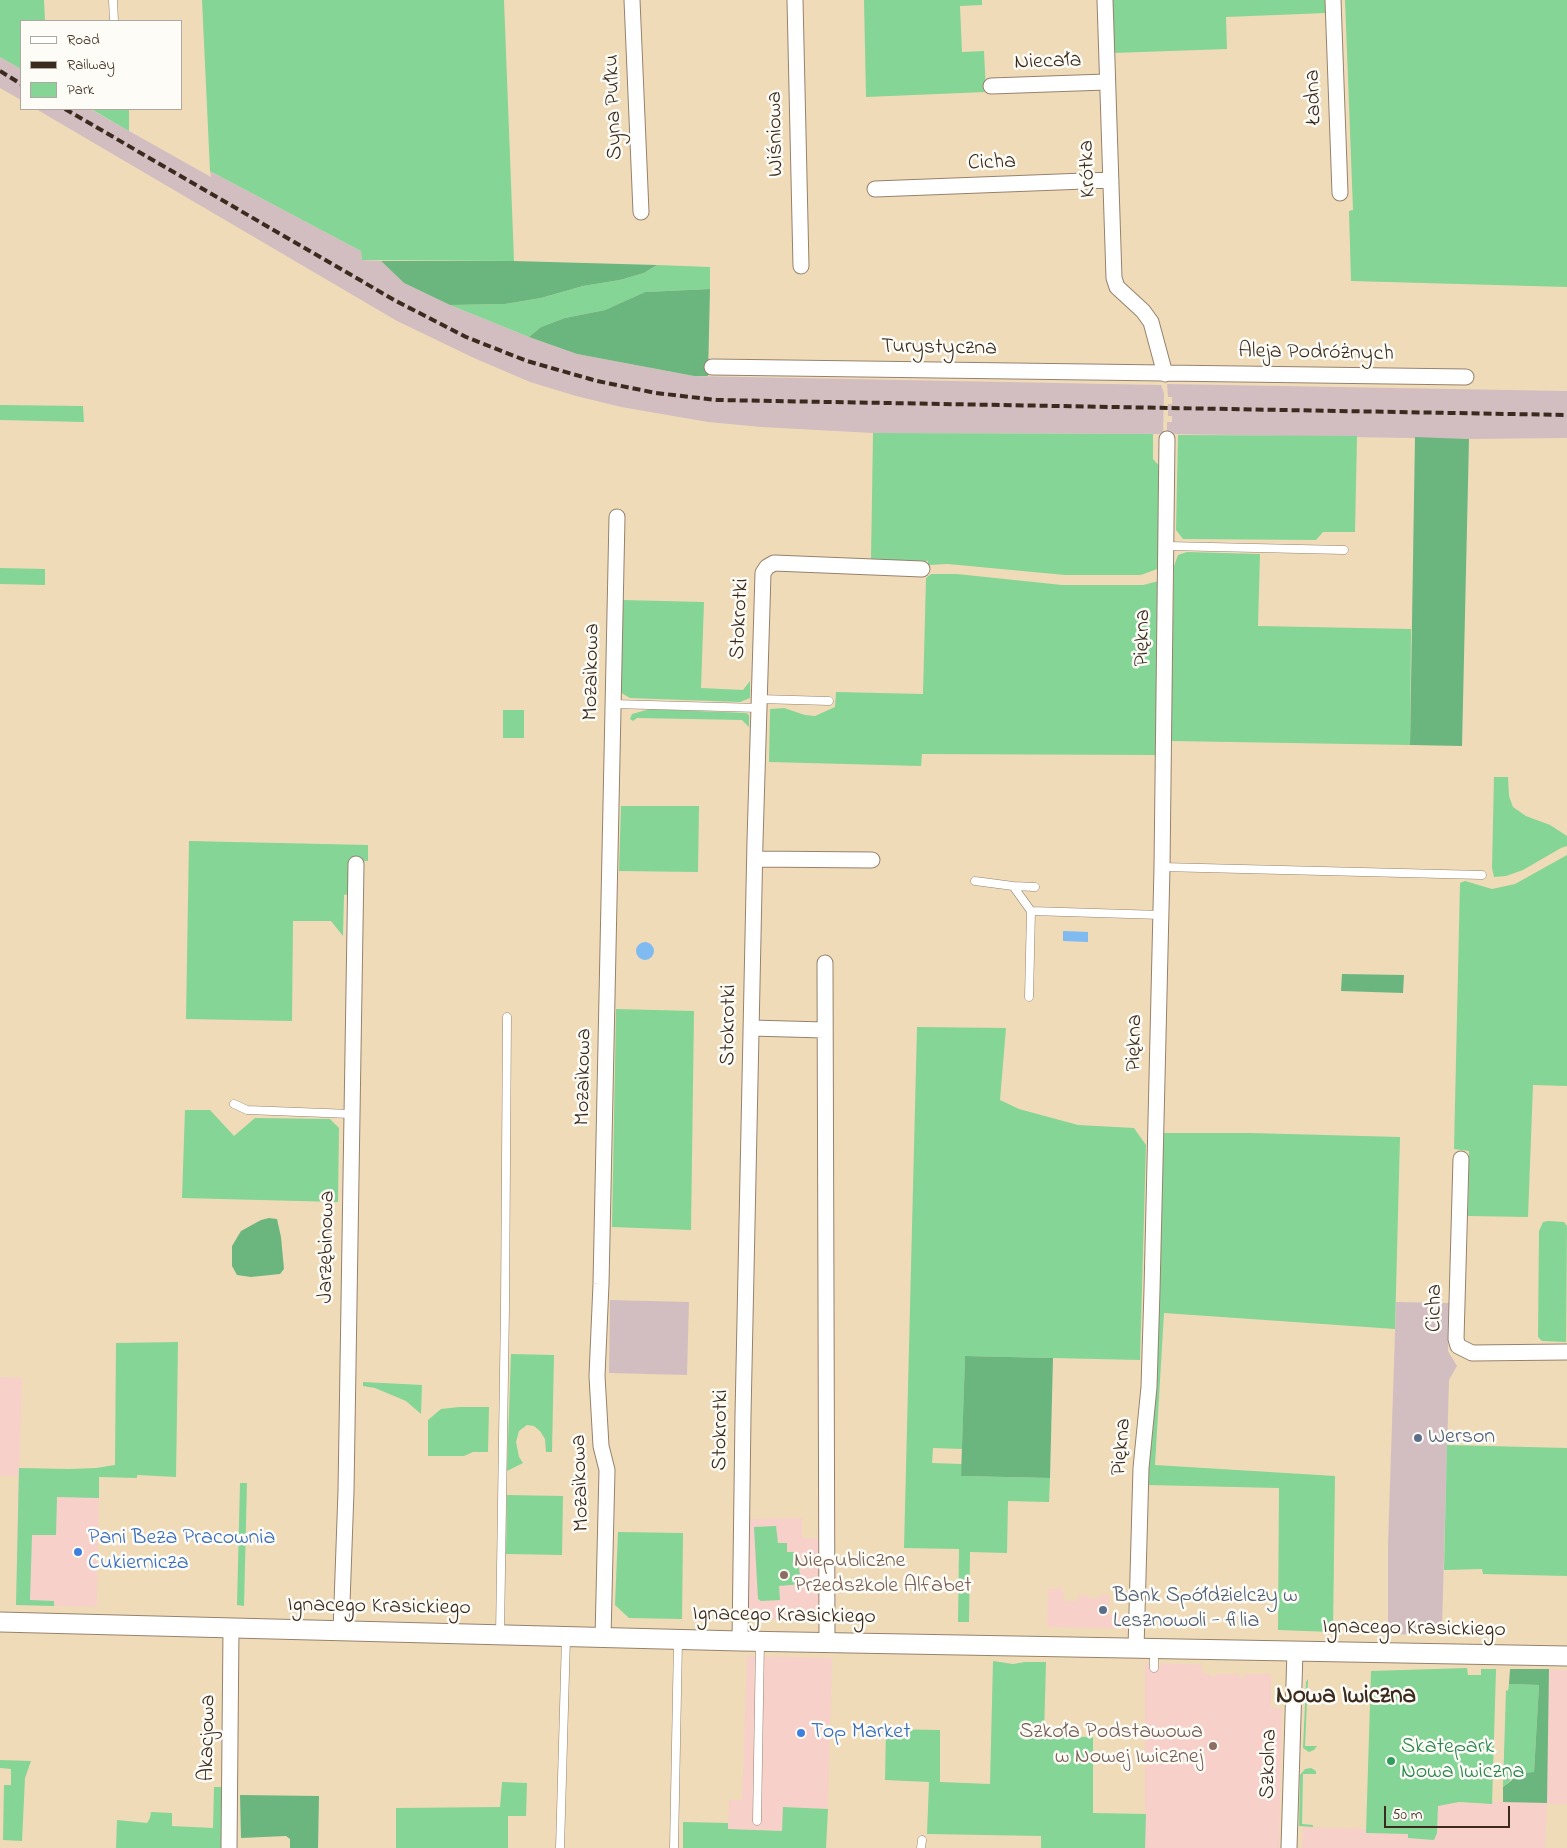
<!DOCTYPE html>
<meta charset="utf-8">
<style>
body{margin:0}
#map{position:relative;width:1567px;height:1848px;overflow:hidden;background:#f0dbb9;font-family:"Indie Flower",sans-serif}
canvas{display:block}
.legend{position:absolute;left:20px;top:20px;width:162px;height:90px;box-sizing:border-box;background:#fdfcf7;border:1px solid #afa8a0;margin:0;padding:6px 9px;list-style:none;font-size:15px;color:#3b2a1e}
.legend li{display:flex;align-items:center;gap:10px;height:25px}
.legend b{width:25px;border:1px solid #afa8a0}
.scale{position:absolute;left:1384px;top:1806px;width:126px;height:22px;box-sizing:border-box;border:2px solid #3b2a1e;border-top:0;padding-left:6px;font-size:15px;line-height:18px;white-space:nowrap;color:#3b2a1e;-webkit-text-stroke:4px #fdfcf7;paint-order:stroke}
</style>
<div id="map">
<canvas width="1567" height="1848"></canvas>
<ul class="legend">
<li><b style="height:6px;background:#fff"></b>Road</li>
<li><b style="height:6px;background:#3b2a1e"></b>Railway</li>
<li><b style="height:14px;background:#84d596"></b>Park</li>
</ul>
<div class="scale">50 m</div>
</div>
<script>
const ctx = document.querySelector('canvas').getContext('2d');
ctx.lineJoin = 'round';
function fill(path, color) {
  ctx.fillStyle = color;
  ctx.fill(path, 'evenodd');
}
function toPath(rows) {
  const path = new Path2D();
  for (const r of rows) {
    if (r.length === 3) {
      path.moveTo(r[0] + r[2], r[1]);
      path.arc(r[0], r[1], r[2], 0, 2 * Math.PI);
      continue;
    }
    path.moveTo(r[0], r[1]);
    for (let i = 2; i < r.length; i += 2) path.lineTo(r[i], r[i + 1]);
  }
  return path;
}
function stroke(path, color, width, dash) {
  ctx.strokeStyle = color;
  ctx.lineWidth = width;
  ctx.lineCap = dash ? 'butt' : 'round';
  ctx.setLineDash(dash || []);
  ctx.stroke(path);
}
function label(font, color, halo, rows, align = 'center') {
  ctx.font = font + ' "Indie Flower",sans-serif';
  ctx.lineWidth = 5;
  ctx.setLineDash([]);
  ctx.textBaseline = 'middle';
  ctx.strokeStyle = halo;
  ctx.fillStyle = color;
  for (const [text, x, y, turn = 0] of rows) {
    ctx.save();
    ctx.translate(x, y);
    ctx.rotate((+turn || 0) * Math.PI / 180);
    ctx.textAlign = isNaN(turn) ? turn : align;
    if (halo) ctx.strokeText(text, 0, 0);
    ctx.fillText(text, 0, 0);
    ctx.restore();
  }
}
const built = toPath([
 [0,1377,22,1378,19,1476,99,1477,97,1607,16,1605,18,1476,0,1476],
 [802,1518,802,1538,820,1538,821,1619,747,1620,748,1519],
 [1063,1588,1064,1601,1078,1601,1079,1595,1088,1595,1088,1598,1100,1598,1100,1595,1109,1595,1109,1615,1129,1616,1129,1629,1047,1627,1048,1589],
 [747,1656,832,1658,828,1809,784,1807,783,1831,728,1829,729,1800,742,1800],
 [1145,1663,1149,1663,1149,1668,1160,1668,1161,1663,1202,1665,1202,1673,1209,1674,1210,1676,1215,1677,1216,1674,1239,1674,1239,1677,1244,1678,1244,1674,1271,1674,1271,1708,1282,1708,1279,1848,1145,1848],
 [1549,1669,1567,1670,1567,1804,1547,1804,1545,1848,1302,1848,1303,1827,1366,1829,1366,1833,1408,1834,1408,1838,1435,1837,1437,1833,1438,1806,1447,1803,1492,1804,1492,1801,1546,1803]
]);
const industrial = toPath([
 [0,57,21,69,21,100,0,88],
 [36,109,90,109,211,177,210,171,361,251,362,260,381,261,404,283,450,305,529,337,577,354,694,376,1161,385,1164,393,1163,434,873,433,761,427,708,422,621,407,576,396,530,382,474,358,397,321],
 [1167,384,1567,391,1567,438,1469,439,1167,434,1167,422,1172,422,1172,416,1168,416,1168,404,1172,404,1172,397,1168,397],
 [610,1300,689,1302,687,1375,609,1373],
 [1396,1302,1450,1303,1448,1351,1457,1366,1449,1380,1442,1627,1431,1627,1430,1635,1388,1634,1388,1544]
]);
const green = toPath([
 [0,0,44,0,45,21,21,21,21,69,0,57],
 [202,0,504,0,514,261,362,260,361,251,210,171],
 [864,0,982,0,982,5,960,6,962,52,984,51,986,92,866,97],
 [1113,0,1325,0,1326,13,1226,17,1227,49,1113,53],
 [1345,0,1567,0,1567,287,1351,281,1349,211,1353,210],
 [91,109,129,109,129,131],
 [657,265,710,267,710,289,645,292,605,310,565,318,541,327,529,337,450,305,505,304,541,298,583,286,620,280,644,273],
 [0,405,83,406,84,422,0,420],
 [873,433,1153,434,1153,459,1162,469,1160,568,1141,575,1065,575,948,564,928,565,928,561,871,560],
 [1178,435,1357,436,1355,532,1323,532,1316,540,1183,539,1176,530],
 [1187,552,1260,554,1258,626,1411,629,1410,745,1171,741,1174,566,1178,555],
 [0,568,45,569,45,585,0,584],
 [931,574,957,574,1062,585,1143,585,1159,581,1156,755,922,754,921,766,769,762,770,709,784,708,805,715,815,716,835,707,836,692,923,694,926,578],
 [622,600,704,602,701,688,743,690,750,681,750,698,740,702,630,698,618,691],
 [650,709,746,713,749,715,749,727,742,720,637,718,633,721,630,719,632,714],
 [503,710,524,710,524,738,503,738],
 [1494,777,1508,777,1509,796,1513,807,1526,816,1550,825,1567,836,1567,846,1561,848,1523,870,1506,876,1494,877,1492,868],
 [621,806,699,806,698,872,619,871],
 [189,841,368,845,368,861,350,860,349,894,344,895,343,936,331,921,293,921,292,1021,186,1019],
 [1567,855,1567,1086,1533,1085,1528,1217,1468,1216,1469,1151,1454,1149,1460,883,1465,881,1492,889,1515,884],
 [616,1009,694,1011,691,1230,612,1227],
 [917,1027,1006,1028,1000,1100,1019,1109,1078,1125,1134,1128,1146,1145,1140,1360,965,1356,962,1449,933,1448,932,1463,962,1464,961,1476,1050,1478,1049,1502,1008,1501,1007,1553,970,1552,969,1622,958,1622,959,1549,904,1548],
 [185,1110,210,1110,234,1136,255,1118,330,1119,339,1128,338,1202,182,1198],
 [1162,1133,1250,1133,1400,1137,1395,1329,1164,1313,1155,1465,1335,1476,1333,1632,1278,1630,1279,1488,1147,1485],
 [1548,1221,1564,1222,1567,1226,1566,1342,1542,1341,1538,1337,1539,1231,1543,1222],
 [178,1342,176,1477,137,1475,137,1478,99,1477,99,1498,57,1497,56,1535,32,1535,30,1600,54,1601,54,1606,16,1605,19,1468,69,1469,96,1468,115,1465,116,1343],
 [511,1354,554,1355,552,1452,546,1452,545,1439,540,1431,534,1426,527,1425,519,1431,516,1442,519,1457,523,1463,507,1471],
 [363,1382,422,1385,421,1414,406,1401,375,1388,363,1386],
 [459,1407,489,1407,488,1452,473,1452,464,1456,428,1456,428,1420,441,1409],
 [1447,1445,1567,1448,1567,1576,1483,1574,1482,1569,1444,1570],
 [240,1483,247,1483,244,1606,237,1605],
 [507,1495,563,1496,562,1555,506,1554],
 [776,1526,778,1543,787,1543,787,1552,797,1552,801,1584,779,1586,780,1600,761,1601,758,1599,754,1527],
 [618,1532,683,1533,682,1619,629,1618,615,1605],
 [993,1661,1013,1664,1025,1662,1046,1662,1044,1736,1093,1737,1093,1813,1146,1814,1145,1848,1041,1848,1041,1836,927,1834,929,1782,885,1780,886,1729,940,1730,940,1782,990,1784],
 [1467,1668,1468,1675,1481,1675,1481,1669,1496,1669,1492,1804,1459,1802,1438,1806,1437,1833,1434,1840,1408,1838,1408,1834,1366,1833,1371,1671],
 [1308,1679,1305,1746,1317,1746,1314,1750,1309,1752,1303,1748,1306,1682],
 [1509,1684,1539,1685,1534,1772,1520,1772,1503,1787,1506,1690,1508,1691],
 [0,1760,31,1761,25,1778,22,1841,3,1840,4,1785,11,1785,11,1769,0,1768],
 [1311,1768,1316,1771,1316,1774,1303,1774,1302,1824,1313,1825,1313,1827,1299,1826,1300,1775,1305,1769],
 [502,1782,527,1783,526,1816,508,1816,508,1848,396,1848,396,1808,500,1807],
 [214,1787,224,1787,223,1848,116,1848,117,1820,147,1823,150,1818,151,1812,172,1813,172,1826,213,1828],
 [783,1807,828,1809,826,1848,683,1848,683,1822,728,1823,728,1829,782,1831]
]);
const forest = toPath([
 [381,261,514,261,657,265,644,273,620,280,583,286,541,298,505,304,450,305,404,283],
 [710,289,708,376,694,376,577,354,529,337,541,327,565,318,605,310,645,292],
 [1415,437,1469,439,1462,746,1410,745],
 [1342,974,1404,975,1403,993,1341,991],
 [269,1218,277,1219,281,1237,284,1269,280,1274,251,1277,237,1275,232,1266,232,1246,241,1231,261,1220],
 [965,1356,1053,1358,1050,1478,961,1476],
 [1510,1669,1549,1669,1547,1803,1503,1802,1503,1787,1512,1780,1515,1773,1534,1772,1539,1685,1509,1684],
 [240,1795,319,1796,318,1848,290,1848,290,1839,286,1836,241,1838]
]);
const water = toPath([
 [1063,931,1088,932,1088,942,1063,941],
 [645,951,9]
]);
const service = toPath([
 [113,0,114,21],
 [1167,546,1344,550],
 [759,699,829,701],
 [613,704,759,708],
 [1162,867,1482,875],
 [975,881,1013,886,1031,911,1029,997],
 [1013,886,1035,887],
 [1031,911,1161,915],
 [234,1104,247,1110,351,1114],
 [500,1635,505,1307,507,1017],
 [1154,1668,1154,1649],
 [757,1821,760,1641],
 [560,1848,566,1638],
 [674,1848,678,1641],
 [921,1848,922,1840]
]);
const minor = toPath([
 [632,0,641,212],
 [795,0,801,266],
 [1105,0,1114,278,1117,287,1143,311,1151,322,1165,374],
 [1333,0,1340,193],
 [991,86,1106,82],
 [875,189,1111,180],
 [712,367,1466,377],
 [755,859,872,860],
 [825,963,827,1642],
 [751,1028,824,1030],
 [1461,1159,1456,1339,1458,1346,1472,1353,1567,1352],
 [341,1631,346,1491,356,864],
 [603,1637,607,1470,601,1446,597,1376,601,1284,617,517],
 [740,1641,743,1415,755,841,763,573,767,567,774,563,922,569],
 [1136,1648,1141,1468,1149,1387,1152,1290,1162,867,1167,439],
 [229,1848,231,1629],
 [1289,1848,1295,1651]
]);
const tertiary = toPath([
 [0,1622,740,1641,1567,1656]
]);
const rail = toPath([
 [0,71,21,84],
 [65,109,396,301,466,337,527,361,597,381,656,393,717,400,1567,415]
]);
const markers = [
 [1418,1438,5,"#5c6f8a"],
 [78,1552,5,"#3f7fe0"],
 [784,1575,5,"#8d6e63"],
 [1103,1610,5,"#5c6f8a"],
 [801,1733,5,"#3f7fe0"],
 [1213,1746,5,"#8d6e63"],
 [1391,1761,5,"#2e9e5b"]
];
const streetNames = [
 ["Niecała",1048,63,-2],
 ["Ładna",1315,97,-92],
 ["Syna Pułku",615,107,-92],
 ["Wiśniowa",777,134,-91],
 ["Cicha",992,164,-2],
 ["Krótka",1089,169,-92],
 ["Turystyczna",939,349,1],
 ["Aleja Podróżnych",1316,354,1],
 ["Stokrotki",741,619,-87],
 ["Piękna",1144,638,-89],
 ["Mozaikowa",593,672,-89],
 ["Stokrotki",730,1025,-89],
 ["Piękna",1136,1043,-89],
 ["Mozaikowa",585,1077,-89],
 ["Jarzębinowa",328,1247,-89],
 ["Cicha",1436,1308,-89],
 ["Stokrotki",722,1430,-89],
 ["Piękna",1123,1447,-85],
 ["Mozaikowa",582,1483,-92],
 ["Ignacego Krasickiego",379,1608,1],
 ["Ignacego Krasickiego",784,1617,1],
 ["Ignacego Krasickiego",1414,1630,1],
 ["Akacjowa",209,1738,-89],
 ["Szkolna",1270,1764,-88]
];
const serviceNames = [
 ["Werson",1428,1438],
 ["Bank Spółdzielczy w",1113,1597],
 ["Lesznowoli - filia",1113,1622]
];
const shopNames = [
 ["Pani Beza Pracownia",88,1539],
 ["Cukiernicza",88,1564],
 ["Top Market",811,1733]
];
const educationNames = [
 ["Niepubliczne",794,1562],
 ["Przedszkole Alfabet",794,1587],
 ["Szkoła Podstawowa",1203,1733,"right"],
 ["w Nowej Iwicznej",1203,1758,"right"]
];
const leisureNames = [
 ["Skatepark",1401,1748],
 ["Nowa Iwiczna",1401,1773]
];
const quarterNames = [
 ["Nowa Iwiczna",1346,1698]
];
fill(built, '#f7d0c9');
fill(industrial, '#d2bec1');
fill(green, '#84d596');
fill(forest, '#6bb67f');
fill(water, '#7fbaf1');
stroke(service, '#96826c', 9);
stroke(minor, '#96826c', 17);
stroke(tertiary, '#96826c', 21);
stroke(service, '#fff', 8);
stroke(minor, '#fff', 15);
stroke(tertiary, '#fff', 19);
stroke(rail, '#3b2a1e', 4, [8, 4]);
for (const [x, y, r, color] of markers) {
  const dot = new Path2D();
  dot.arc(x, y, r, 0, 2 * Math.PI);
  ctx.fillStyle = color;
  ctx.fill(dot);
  stroke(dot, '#fdfcf7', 2);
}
label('22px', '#3b2a1e', '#fdfcf7', streetNames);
label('22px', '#4e5e75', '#fdfcf7', serviceNames, 'left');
label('22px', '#366cbe', '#fdfcf7', shopNames, 'left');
label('22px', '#785e54', '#fdfcf7', educationNames, 'left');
label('22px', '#27864d', '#fdfcf7', leisureNames, 'left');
label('bold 25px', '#3b2a1e', '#fdfcf7', quarterNames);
</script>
